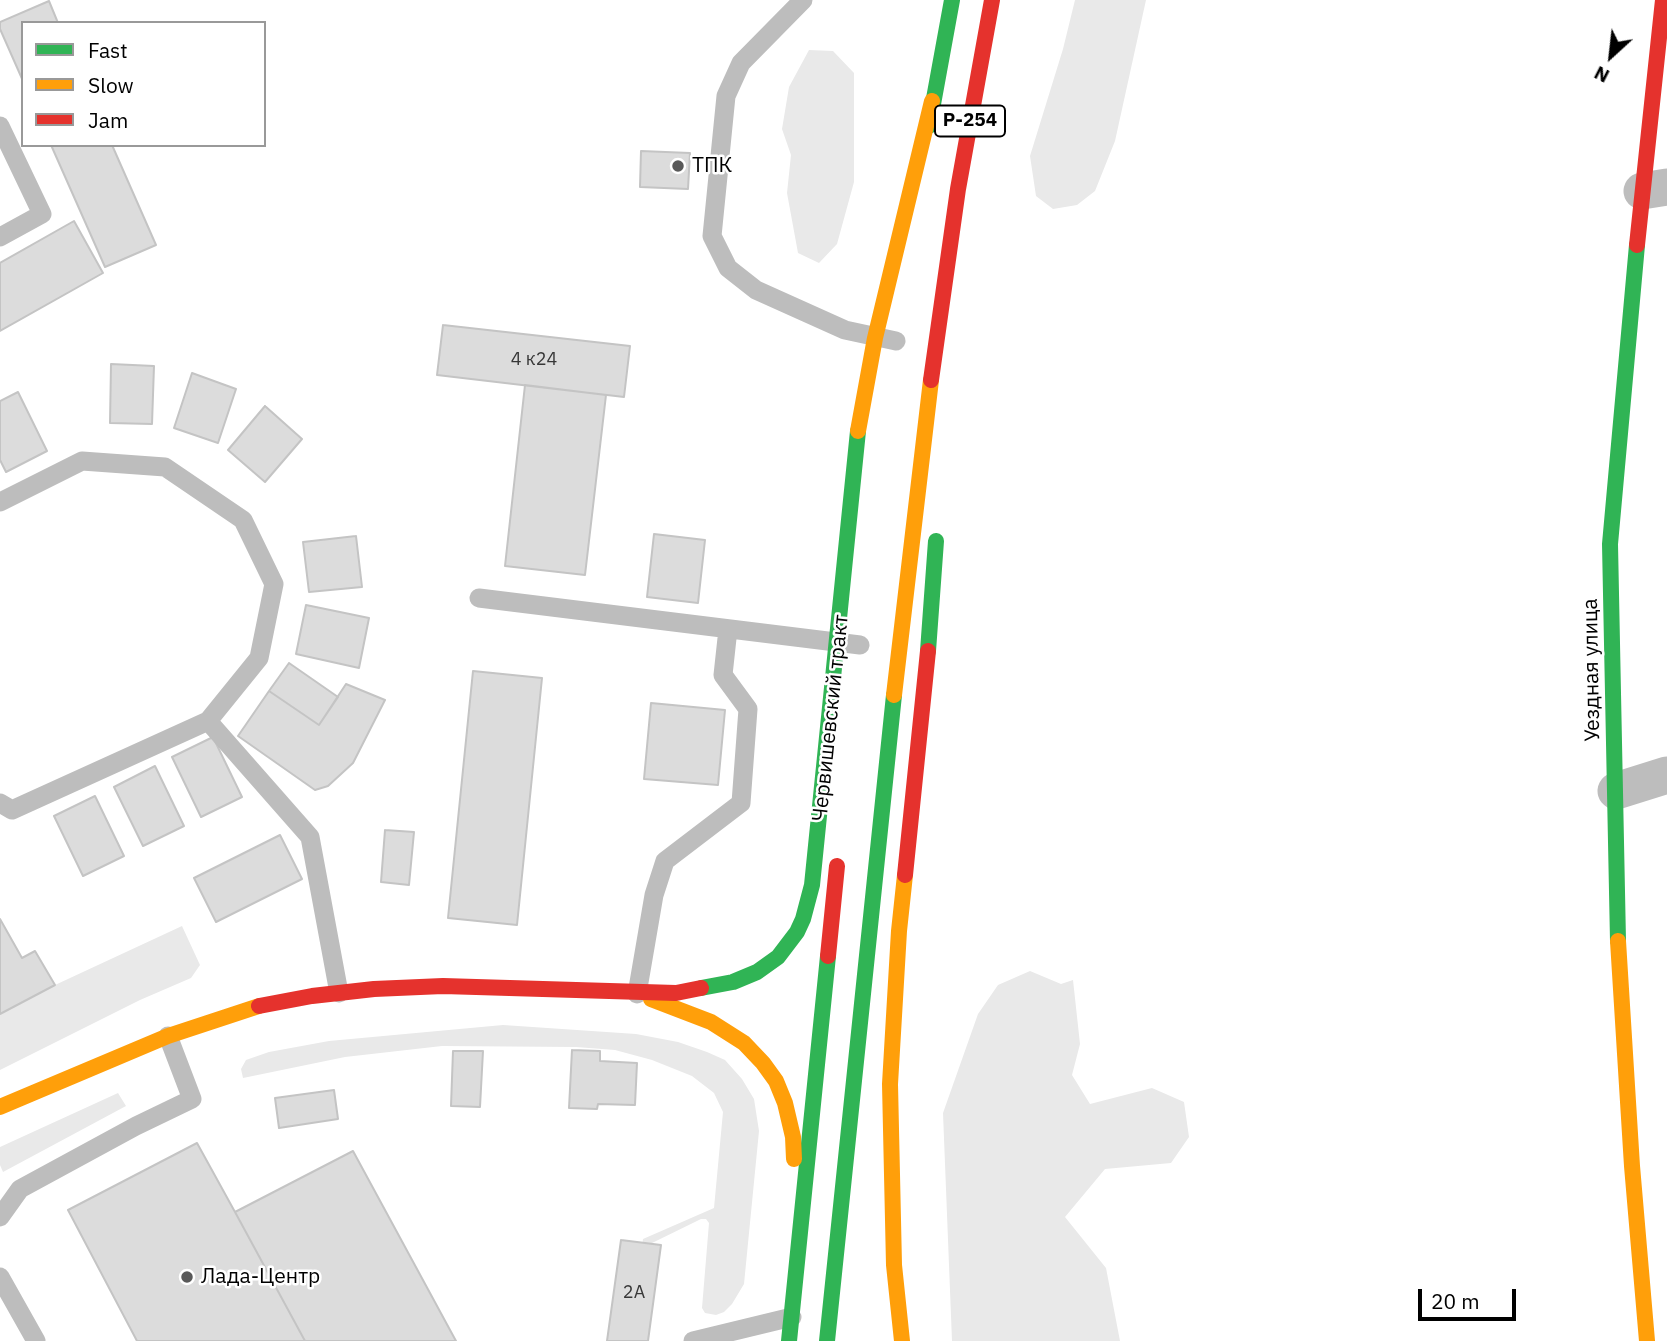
<!DOCTYPE html>
<meta charset="utf-8">
<style>
body{margin:0}
#map{position:relative;width:1667px;height:1341px;overflow:hidden;background:#fff;font-family:"IBM Plex Sans",sans-serif}
canvas{display:block}
.legend{position:absolute;left:21px;top:21px;width:245px;height:126px;box-sizing:border-box;background:#fff;border:2px solid #999;margin:0;padding:9px 12px;list-style:none;font-size:21px;color:#000}
.legend li{display:flex;align-items:center;gap:14px;height:35px}
.legend b{width:35px;border:2px solid #999}
.north{position:absolute;left:1576px;top:21px;width:70px;height:70px;-webkit-text-stroke:5px #fff;paint-order:stroke;rotate:207deg;font-size:19px;font-weight:700;line-height:28px;text-align:center;color:#000}
.north::after{content:'';display:block;margin:auto;width:24px;height:32px;background:#000;clip-path:polygon(50% 0,100% 100%,50% 72%,0 100%)}
.scale{position:absolute;left:1418px;top:1289px;width:98px;height:32px;box-sizing:border-box;border:4px solid #000;border-top:0;padding-left:9px;font-size:21px;line-height:24px;white-space:nowrap;color:#000;-webkit-text-stroke:5px #fff;paint-order:stroke}
</style>
<div id="map">
<canvas width="1667" height="1341"></canvas>
<ul class="legend">
<li><b style="height:9px;background:#30b455"></b>Fast</li>
<li><b style="height:9px;background:#ff9f0a"></b>Slow</li>
<li><b style="height:9px;background:#e5322d"></b>Jam</li>
</ul>
<div class="north">N</div>
<div class="scale">20 m</div>
</div>
<script>
const ctx = document.querySelector('canvas').getContext('2d');
ctx.lineJoin = 'round';
function fill(path, color) {
  ctx.fillStyle = color;
  ctx.fill(path, 'evenodd');
}
function toPath(rows) {
  const path = new Path2D();
  for (const r of rows) {
    path.moveTo(r[0], r[1]);
    for (let i = 2; i < r.length; i += 2) path.lineTo(r[i], r[i + 1]);
  }
  return path;
}
function stroke(path, color, width, dash) {
  ctx.strokeStyle = color;
  ctx.lineWidth = width;
  ctx.lineCap = dash ? 'butt' : 'round';
  ctx.setLineDash(dash || []);
  ctx.stroke(path);
}
function label(font, color, halo, rows, align = 'center') {
  ctx.font = font + ' "IBM Plex Sans",sans-serif';
  ctx.lineWidth = 5;
  ctx.setLineDash([]);
  ctx.textBaseline = 'middle';
  ctx.strokeStyle = halo;
  ctx.fillStyle = color;
  for (const [text, x, y, turn = 0] of rows) {
    ctx.save();
    ctx.translate(x, y);
    ctx.rotate((+turn || 0) * Math.PI / 180);
    ctx.textAlign = isNaN(turn) ? turn : align;
    if (halo) ctx.strokeText(text, 0, 0);
    ctx.fillText(text, 0, 0);
    ctx.restore();
  }
}
const green = toPath([
 [1075,0,1146,0,1115,141,1095,191,1077,205,1053,209,1036,196,1030,156,1063,49],
 [809,50,833,51,854,73,854,182,837,244,819,263,798,253,787,193,791,155,782,129,789,87],
 [182,926,200,965,191,978,140,1000,0,1070,0,1014,55,985],
 [1030,971,1061,984,1073,980,1080,1044,1072,1075,1090,1104,1152,1088,1184,1102,1189,1137,1171,1163,1105,1169,1065,1217,1106,1268,1120,1341,952,1341,943,1113,978,1014,998,985],
 [503,1025,636,1034,678,1042,707,1052,725,1060,742,1079,754,1099,759,1131,744,1284,732,1304,724,1312,716,1315,705,1313,702,1308,709,1223,706,1219,701,1219,650,1244,630,1341,643,1239,714,1208,723,1112,714,1093,692,1076,652,1060,615,1050,576,1047,442,1046,345,1057,243,1078,241,1069,246,1060,269,1052,329,1041],
 [118,1093,126,1106,3,1172,0,1165,0,1147]
]);
const building = toPath([
 [49,1,58,23,23,23,23,81,0,29,0,22,49,1],
 [51,145,112,145,156,245,105,267,51,145],
 [641,151,690,153,688,189,640,187,641,151],
 [74,221,103,273,0,331,0,263,74,221],
 [443,325,630,346,624,397,437,375,443,325],
 [111,364,154,366,152,424,110,423,111,364],
 [192,373,236,389,218,443,174,428,192,373],
 [525,385,606,395,585,575,505,566,525,385],
 [18,392,47,451,6,472,0,460,0,401,18,392],
 [265,406,302,439,265,482,228,450,265,406],
 [654,534,705,540,698,603,647,597,654,534],
 [356,536,362,587,309,592,303,542,356,536],
 [306,605,369,618,359,668,296,654,306,605],
 [289,663,338,697,319,725,269,691,289,663],
 [473,671,542,678,517,925,448,918,473,671],
 [346,684,385,700,353,763,328,786,315,790,238,736,269,691,319,725,346,684],
 [651,703,725,710,718,785,644,779,651,703],
 [213,737,242,797,201,817,172,757,213,737],
 [155,766,184,826,143,846,114,787,155,766],
 [95,796,124,856,83,876,54,816,95,796],
 [385,830,414,832,409,885,381,882,385,830],
 [280,835,302,879,216,922,194,878,280,835],
 [0,919,22,958,35,951,55,985,0,1014,0,919],
 [572,1050,600,1051,600,1061,637,1063,635,1105,598,1104,597,1109,569,1108,572,1050],
 [453,1051,483,1051,480,1107,451,1106,453,1051],
 [334,1090,338,1119,279,1128,275,1098,334,1090],
 [197,1143,235,1212,305,1341,137,1341,68,1210,197,1143],
 [353,1151,456,1341,305,1341,235,1212,353,1151],
 [621,1240,661,1245,648,1341,607,1341,621,1240]
]);
const lane = toPath([
 [803,0,741,63,726,96,712,236,728,268,756,290,845,330,896,341],
 [0,126,42,214,0,237],
 [0,502,82,461,165,467,243,520,274,584,259,658,208,721,12,810,0,803],
 [479,598,860,645],
 [208,721,310,837,339,993],
 [637,994,654,895,665,861,741,803,748,709,723,675,728,629],
 [0,1217,20,1189,136,1126,192,1099,168,1036],
 [0,1277,36,1341],
 [693,1341,792,1317]
]);
const street = toPath([
 [1642,191,1667,187],
 [1616,791,1667,775]
]);
const fast = toPath([
 [929,126,952,0],
 [928,651,936,541],
 [1618,941,1610,544,1637,245],
 [701,988,733,982,757,972,778,957,797,932,803,919,812,885,858,431],
 [789,1341,828,956],
 [827,1341,894,695]
]);
const slow = toPath([
 [858,431,875,338,932,101],
 [894,695,931,380],
 [1618,941,1632,1166,1647,1341],
 [651,999,711,1022,744,1043,763,1063,776,1081,785,1103,793,1137,794,1159],
 [0,1107,168,1036,259,1006],
 [902,1341,894,1265,890,1084,899,931,905,875]
]);
const jam = toPath([
 [1637,245,1663,0],
 [931,380,958,189,992,0],
 [905,875,928,651],
 [828,956,837,866],
 [259,1006,312,996,374,989,443,986,676,993,701,988]
]);
const markers = [
 [678,166,7,"#595959"],
 [187,1277,7,"#595959"]
];
const numberNames = [
 ["4 к24",534,360],
 ["2А",634,1293]
];
const shields = [
 [970,121,70]
];
const shieldNames = [
 ["Р-254",970,121]
];
const poiNames = [
 ["ТПК",692,166],
 ["Лада-Центр",201,1277]
];
const streetNames = [
 ["Уездная улица",1592,670,-91],
 ["Червишевский тракт",831,718,-84]
];
fill(green, '#e9e9e9');
fill(building, '#dcdcdc');
stroke(building, '#c4c4c4', 2);
stroke(lane, '#bdbdbd', 19);
stroke(street, '#bdbdbd', 37);
stroke(fast, '#30b455', 16);
stroke(slow, '#ff9f0a', 16);
stroke(jam, '#e5322d', 16);
for (const [x, y, r, color] of markers) {
  const dot = new Path2D();
  dot.arc(x, y, r, 0, 2 * Math.PI);
  ctx.fillStyle = color;
  ctx.fill(dot);
  stroke(dot, '#fff', 2.5);
}
label('18px', '#373737', null, numberNames);
for (const [x, y, w] of shields) {
  const box = new Path2D();
  box.roundRect(x - w / 2, y - 15.5, w, 31, 5);
  ctx.fillStyle = '#fff';
  ctx.fill(box);
  stroke(box, '#000', 2);
}
label('bold 19px', '#000', null, shieldNames);
label('21px', '#000', '#fff', poiNames, 'left');
label('21px', '#000', '#fff', streetNames);
</script>
